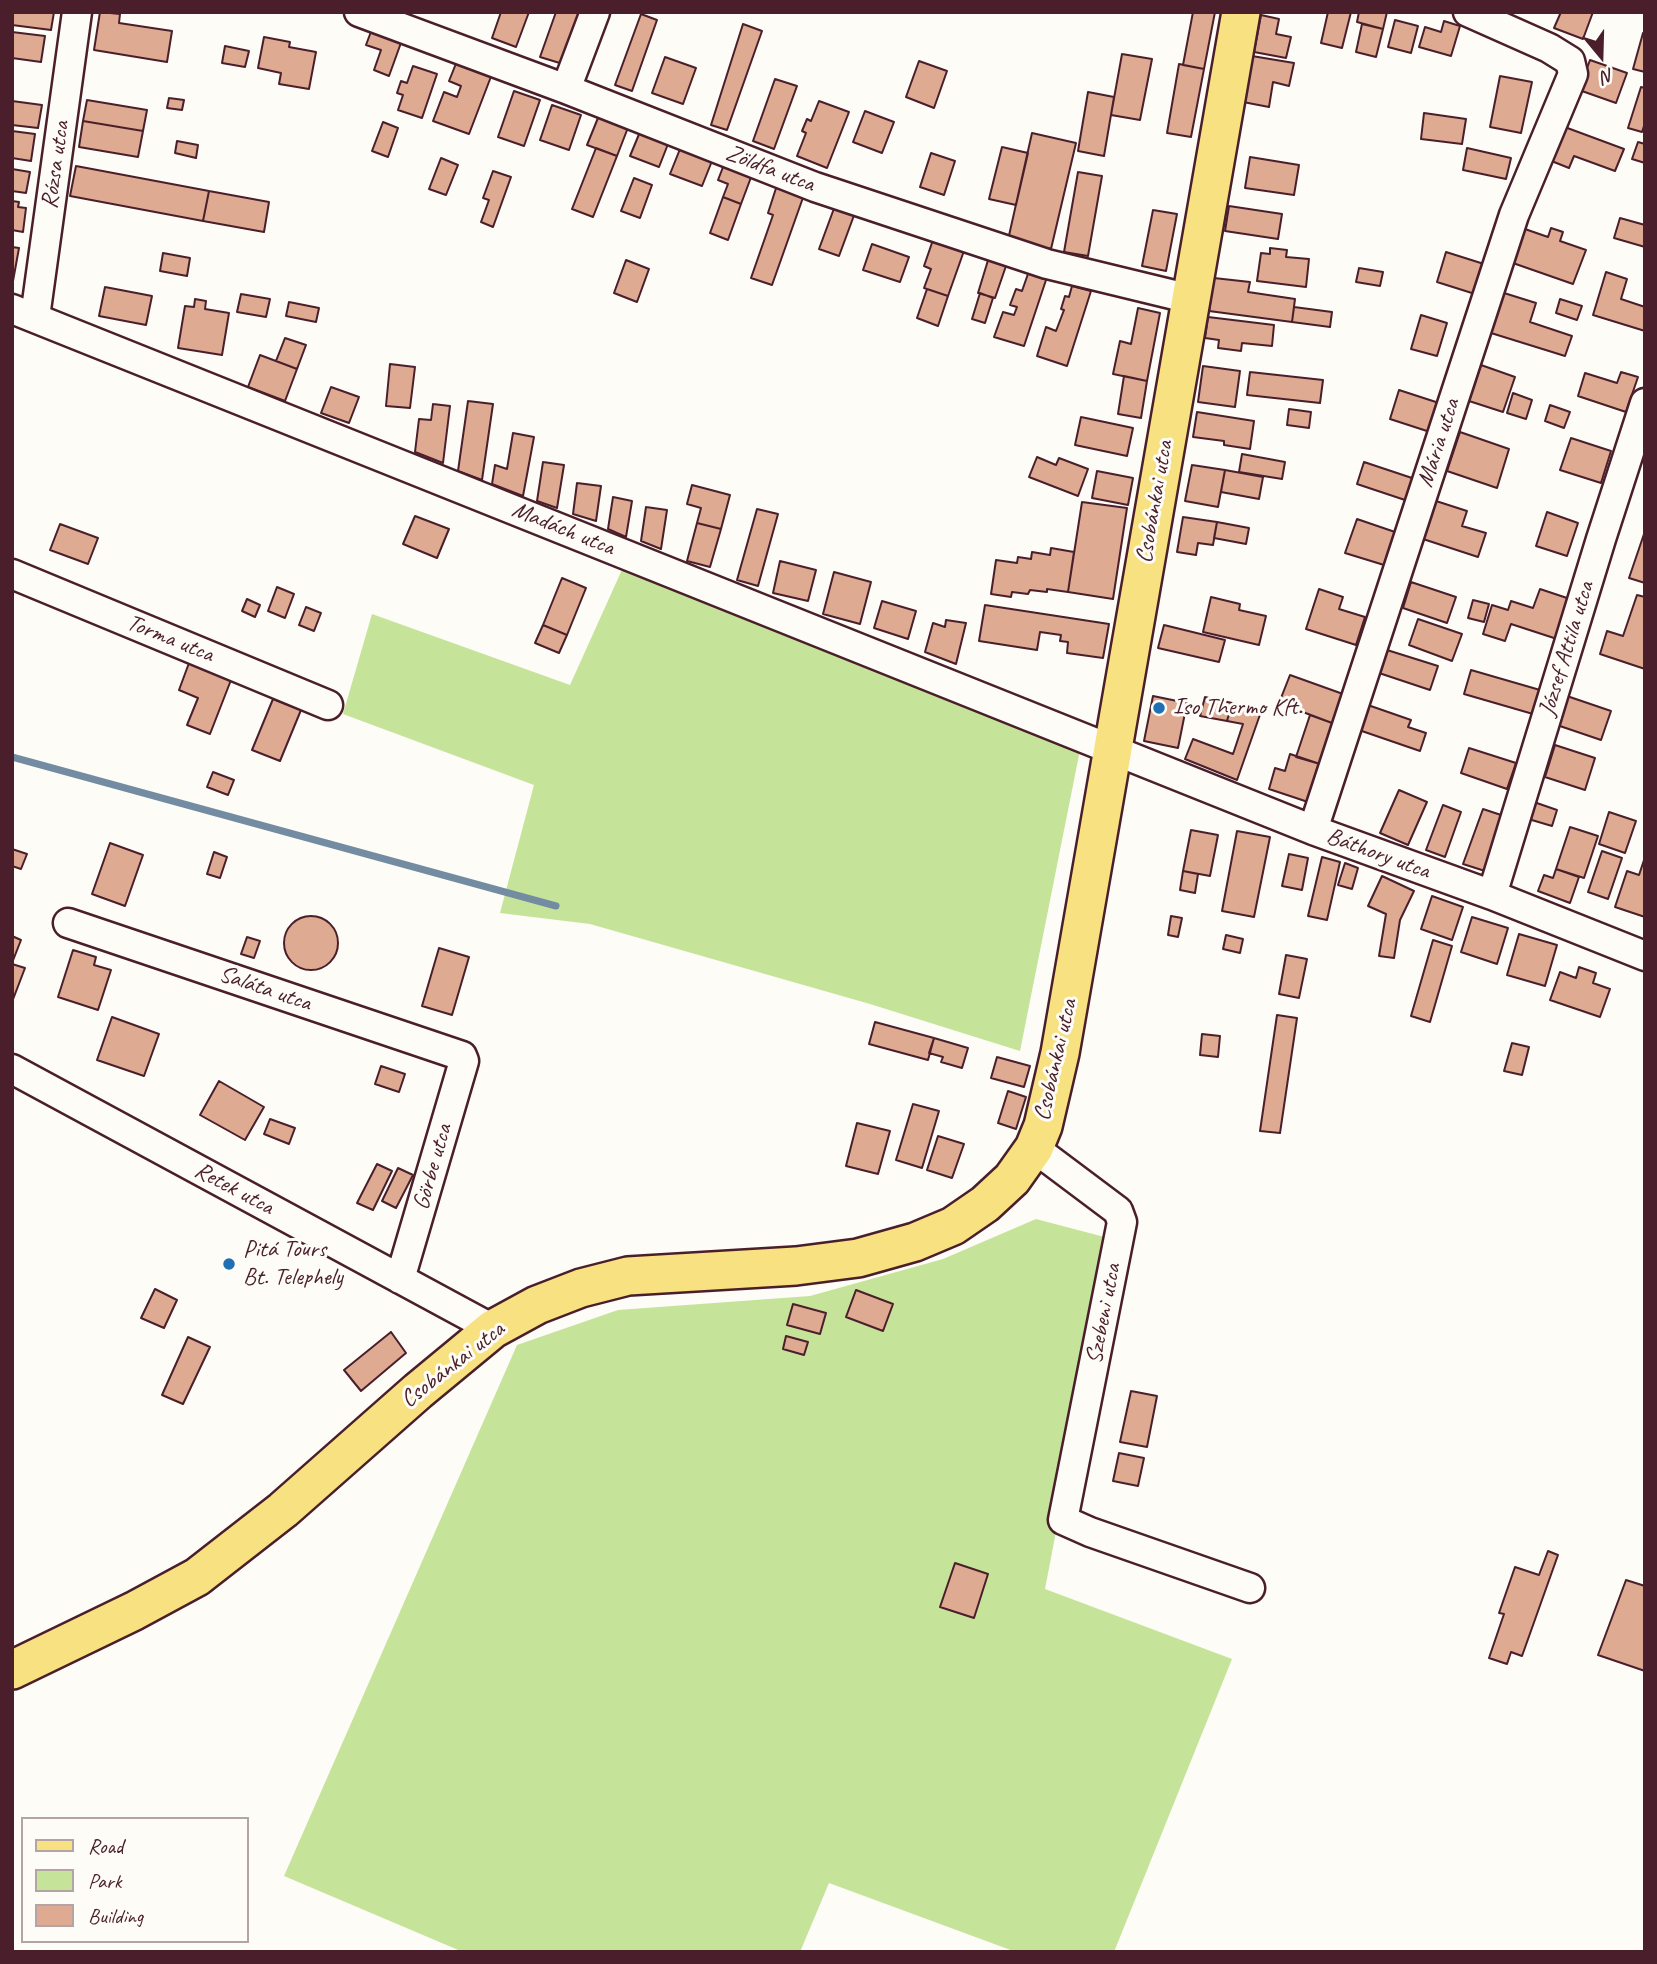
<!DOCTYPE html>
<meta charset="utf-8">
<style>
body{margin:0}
#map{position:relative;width:1657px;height:1964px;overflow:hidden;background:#fdfcf7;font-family:Caveat,sans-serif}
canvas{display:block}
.frame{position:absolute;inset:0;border:14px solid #4a1f2b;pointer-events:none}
.legend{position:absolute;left:21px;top:1817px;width:228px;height:126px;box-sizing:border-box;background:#fdfcf7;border:2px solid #b5a4a5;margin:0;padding:9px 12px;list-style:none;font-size:21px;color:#4a1f2b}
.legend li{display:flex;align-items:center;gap:14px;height:35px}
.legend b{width:35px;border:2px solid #b5a4a5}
.north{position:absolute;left:1566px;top:21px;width:70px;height:70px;-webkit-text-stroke:5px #fdfcf7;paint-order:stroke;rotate:161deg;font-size:19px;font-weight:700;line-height:28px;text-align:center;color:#4a1f2b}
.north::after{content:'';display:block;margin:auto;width:24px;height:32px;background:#4a1f2b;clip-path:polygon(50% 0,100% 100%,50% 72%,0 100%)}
</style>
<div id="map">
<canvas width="1657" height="1964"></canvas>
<div class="frame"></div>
<ul class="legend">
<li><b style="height:9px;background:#f8e181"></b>Road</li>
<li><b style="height:19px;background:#c6e39a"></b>Park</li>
<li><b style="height:19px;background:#deaa92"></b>Building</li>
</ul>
<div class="north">N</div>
</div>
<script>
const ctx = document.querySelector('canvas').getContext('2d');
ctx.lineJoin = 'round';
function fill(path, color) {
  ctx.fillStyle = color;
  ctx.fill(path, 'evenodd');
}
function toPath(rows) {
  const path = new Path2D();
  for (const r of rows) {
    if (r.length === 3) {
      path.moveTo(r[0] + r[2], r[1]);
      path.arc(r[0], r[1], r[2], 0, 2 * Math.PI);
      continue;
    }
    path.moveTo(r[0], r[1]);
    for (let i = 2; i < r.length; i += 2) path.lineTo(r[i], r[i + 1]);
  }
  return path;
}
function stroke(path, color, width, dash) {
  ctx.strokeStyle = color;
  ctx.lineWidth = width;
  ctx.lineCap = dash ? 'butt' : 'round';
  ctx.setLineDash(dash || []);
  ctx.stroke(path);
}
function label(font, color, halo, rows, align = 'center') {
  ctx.font = font + ' Caveat,sans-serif';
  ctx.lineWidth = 6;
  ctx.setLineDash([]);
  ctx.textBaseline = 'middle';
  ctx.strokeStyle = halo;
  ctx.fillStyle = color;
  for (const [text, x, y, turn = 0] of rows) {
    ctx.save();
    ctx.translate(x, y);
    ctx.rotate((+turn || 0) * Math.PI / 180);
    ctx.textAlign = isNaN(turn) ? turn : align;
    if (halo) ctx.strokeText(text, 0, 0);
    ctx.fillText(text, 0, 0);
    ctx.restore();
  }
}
const green = toPath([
 [625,563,1081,745,1020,1051,870,1004,590,924,500,913,534,785,343,714,372,614,570,685],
 [1036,1219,1112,1239,1045,1589,1232,1659,1114,1952,1016,1952,829,1883,800,1952,463,1952,284,1876,517,1345,618,1310,810,1296,943,1259]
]);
const stream = toPath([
 [12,757,556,906]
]);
const building = toPath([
 [12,12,54,12,51,30,12,25,12,12],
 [100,12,120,14,119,23,172,31,167,62,94,50,100,12],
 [501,12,529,12,516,47,492,38,501,12],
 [556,12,581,12,563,64,540,57,556,12],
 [1193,12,1215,12,1204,69,1183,65,1193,12],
 [1328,12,1351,12,1342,48,1321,43,1328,12],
 [1359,12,1387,12,1383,29,1357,22,1359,12],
 [1561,12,1593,12,1583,39,1554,28,1561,12],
 [641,14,657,20,632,91,615,85,641,14],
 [1261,15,1279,19,1276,34,1291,37,1286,58,1254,52,1261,15],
 [1395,20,1418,26,1411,53,1388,47,1395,20],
 [1444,21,1460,26,1451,56,1419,47,1425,27,1441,32,1444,21],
 [743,24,762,31,727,130,711,125,743,24],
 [1362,24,1383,29,1376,57,1356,52,1362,24],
 [372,29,402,40,389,76,374,70,381,50,366,45,372,29],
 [12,32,45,36,41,62,12,58,12,32],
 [1643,33,1645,33,1645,72,1633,69,1643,33],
 [264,37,290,42,289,47,316,52,309,89,279,84,281,73,258,68,264,37],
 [225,46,249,51,245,67,222,63,225,46],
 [1122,54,1152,59,1140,120,1111,115,1122,54],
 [1252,56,1294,63,1289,86,1273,82,1269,107,1243,102,1252,56],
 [665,57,696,68,683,104,652,93,665,57],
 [1590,60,1627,73,1616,103,1579,90,1590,60],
 [457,61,492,74,469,134,433,121,444,92,457,97,461,86,449,81,457,61],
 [919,61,947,71,934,108,906,97,919,61],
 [1179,64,1204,69,1191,137,1167,133,1179,64],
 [413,66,437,74,422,118,398,110,403,95,397,93,401,81,407,83,413,66],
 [1500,76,1532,82,1521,133,1490,127,1500,76],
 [775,79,797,86,774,149,753,141,775,79],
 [1641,87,1645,88,1645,123,1642,132,1628,128,1641,87],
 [514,91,540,100,524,146,498,137,514,91],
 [1088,92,1114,97,1104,156,1078,151,1088,92],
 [169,98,184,100,182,110,167,108,169,98],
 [87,100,147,110,143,131,83,121,87,100],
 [12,101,42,105,38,128,12,125,12,101],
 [819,101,849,112,827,168,797,156,806,133,802,131,807,119,811,121,819,101],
 [552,105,581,115,569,150,540,140,552,105],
 [865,111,894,122,882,153,853,142,865,111],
 [600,113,629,125,617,156,587,145,600,113],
 [1424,113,1466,119,1462,144,1421,139,1424,113],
 [83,121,143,131,138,157,79,147,83,121],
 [383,122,398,128,388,157,372,151,383,122],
 [1562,126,1624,149,1615,171,1574,156,1569,168,1549,160,1562,126],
 [642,127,670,139,659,167,630,156,642,127],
 [12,131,35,134,31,161,12,158,12,131],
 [1032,133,1076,143,1051,249,1008,240,1032,133],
 [177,141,198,145,196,158,175,153,177,141],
 [1638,142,1645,144,1645,163,1632,159,1638,142],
 [682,144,714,156,702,186,670,174,682,144],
 [1002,147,1028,153,1016,205,989,199,1002,147],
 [596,148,617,156,593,217,572,209,596,148],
 [1467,148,1511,158,1506,179,1463,170,1467,148],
 [931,153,955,161,944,195,920,187,931,153],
 [1250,157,1299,165,1294,195,1245,188,1250,157],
 [441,158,458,165,446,195,429,189,441,158],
 [725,162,753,172,741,204,723,197,728,184,718,180,725,162],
 [76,166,209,191,203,221,70,196,76,166],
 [12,169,30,172,26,193,12,191,12,169],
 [493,171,511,177,493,227,481,222,489,200,483,198,493,171],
 [1078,172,1102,176,1088,256,1064,252,1078,172],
 [634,178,652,185,640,218,621,211,634,178],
 [778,182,805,192,772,285,751,278,773,215,768,213,778,182],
 [209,191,269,202,264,232,203,221,209,191],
 [723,197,741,204,728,240,710,233,723,197],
 [12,201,19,202,18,207,26,208,23,232,12,230,12,201],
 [836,203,856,210,839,256,819,249,836,203],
 [1229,206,1282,214,1278,239,1225,231,1229,206],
 [1153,210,1177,214,1166,271,1142,266,1153,210],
 [1620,218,1645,225,1645,247,1614,238,1620,218],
 [1522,228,1548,237,1551,228,1563,232,1560,241,1586,250,1573,284,1510,262,1522,228],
 [934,237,965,248,948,296,924,288,931,269,924,266,934,237],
 [872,244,909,257,900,282,863,270,872,244],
 [12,247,19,248,13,281,12,281,12,247],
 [1270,248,1287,250,1286,257,1309,259,1306,287,1257,281,1261,253,1270,254,1270,248],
 [1446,252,1484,264,1475,294,1437,282,1446,252],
 [163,253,190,258,187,276,160,271,163,253],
 [989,257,1007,263,995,298,978,293,989,257],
 [626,260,649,269,637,302,614,293,626,260],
 [1359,268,1383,272,1380,286,1356,282,1359,268],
 [1029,271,1047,277,1024,346,994,337,1003,312,1014,315,1017,307,1010,305,1016,289,1022,291,1029,271],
 [1606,272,1627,279,1621,299,1645,307,1645,331,1593,315,1606,272],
 [1214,278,1250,282,1248,292,1295,299,1292,322,1209,311,1214,278],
 [1072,286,1091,291,1067,366,1037,356,1046,327,1056,331,1064,310,1061,309,1065,296,1069,297,1072,286],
 [105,287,152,296,146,325,99,316,105,287],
 [927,289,948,296,938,326,917,318,927,289],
 [980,293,993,298,985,323,972,319,980,293],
 [1504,293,1536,303,1530,322,1572,336,1565,356,1491,333,1504,293],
 [241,294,270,299,266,317,237,312,241,294],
 [195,299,206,301,205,309,229,313,222,355,178,348,185,306,194,307,195,299],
 [1560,299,1582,306,1577,320,1556,313,1560,299],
 [289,302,319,308,316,322,286,316,289,302],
 [1294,307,1332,312,1330,327,1292,322,1294,307],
 [1138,308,1160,313,1147,381,1113,374,1120,341,1131,344,1138,308],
 [1421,315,1447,323,1437,356,1411,349,1421,315],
 [1208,317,1274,325,1272,346,1242,343,1241,351,1218,348,1219,340,1205,338,1208,317],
 [285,338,306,345,297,369,276,361,285,338],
 [260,355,297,369,285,401,248,387,260,355],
 [390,364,415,367,410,408,386,406,390,364],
 [1481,365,1515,377,1503,412,1469,401,1481,365],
 [1203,366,1240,371,1235,407,1198,402,1203,366],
 [1250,372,1323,380,1320,403,1247,395,1250,372],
 [1621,372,1638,377,1626,412,1578,396,1585,373,1617,383,1621,372],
 [1124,376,1147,381,1141,418,1118,414,1124,376],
 [331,387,359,397,349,423,321,413,331,387],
 [1399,390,1439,403,1430,432,1390,419,1399,390],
 [1513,393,1532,400,1526,419,1507,413,1513,393],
 [468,401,493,404,482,480,458,471,468,401],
 [433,404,450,406,443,463,415,452,419,419,431,420,433,404],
 [1550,405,1570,412,1564,428,1545,421,1550,405],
 [1289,409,1311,412,1309,428,1287,425,1289,409],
 [1197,412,1254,421,1250,449,1224,445,1224,441,1193,437,1197,412],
 [1081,417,1133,428,1127,456,1075,445,1081,417],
 [1460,432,1509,449,1497,488,1447,471,1460,432],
 [513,433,534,437,523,496,492,484,495,465,507,469,513,433],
 [1571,438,1611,451,1601,483,1560,470,1571,438],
 [1242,454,1285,462,1282,479,1239,472,1242,454],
 [1037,457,1056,465,1059,458,1088,469,1078,496,1029,477,1037,457],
 [543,462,564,465,557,508,537,501,543,462],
 [1364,462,1415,479,1408,501,1357,484,1364,462],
 [1192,465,1225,470,1218,507,1185,501,1192,465],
 [1225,470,1263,477,1259,499,1221,492,1225,470],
 [1097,471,1133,478,1128,505,1092,498,1097,471],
 [577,483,601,486,596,521,573,514,577,483],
 [692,485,730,495,721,529,697,523,701,508,687,504,692,485],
 [613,497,632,501,626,537,608,529,613,497],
 [1436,501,1467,511,1462,526,1486,533,1478,557,1423,539,1436,501],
 [1082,502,1127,508,1113,599,1068,592,1082,502],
 [646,507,667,510,661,549,641,541,646,507],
 [757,509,778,514,758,586,737,580,757,509],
 [1547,512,1578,523,1567,556,1536,546,1547,512],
 [415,516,449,529,437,558,403,544,415,516],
 [1183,517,1217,522,1213,545,1198,543,1196,555,1177,552,1183,517],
 [1357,519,1395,532,1384,565,1345,553,1357,519],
 [1217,522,1249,528,1246,544,1214,538,1217,522],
 [697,523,721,529,710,567,687,561,697,523],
 [60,524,98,538,88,564,50,550,60,524],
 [1644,534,1645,534,1645,583,1629,578,1644,534],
 [1051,548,1074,552,1068,592,1047,589,1047,592,1030,590,1028,594,1012,592,1011,597,991,594,996,560,1017,563,1018,557,1031,559,1032,552,1050,555,1051,548],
 [780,561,816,570,808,601,773,593,780,561],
 [834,572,871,582,860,624,823,614,834,572],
 [562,578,586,588,567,635,543,625,562,578],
 [1411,582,1456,597,1447,623,1403,608,1411,582],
 [277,587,294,594,285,618,268,611,277,587],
 [1319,589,1343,597,1339,609,1365,617,1356,645,1306,629,1319,589],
 [1540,589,1570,599,1557,639,1511,624,1505,641,1483,634,1492,605,1508,610,1511,601,1533,608,1540,589],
 [1637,595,1645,597,1645,669,1600,654,1607,631,1623,636,1637,595],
 [1211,597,1240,604,1239,610,1266,616,1259,645,1203,632,1211,597],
 [247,599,260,605,255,617,242,611,247,599],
 [1473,600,1489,604,1484,622,1468,618,1473,600],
 [882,601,916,611,908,639,874,628,882,601],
 [985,605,1109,624,1103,658,1067,653,1068,642,1060,641,1061,635,1040,632,1037,650,979,641,985,605],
 [306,607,321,613,314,631,299,625,306,607],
 [1418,619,1462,634,1452,661,1409,645,1418,619],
 [946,620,966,623,956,664,925,652,933,623,945,627,946,620],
 [543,625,567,635,559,653,535,643,543,625],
 [1164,625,1225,640,1219,662,1158,648,1164,625],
 [1387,650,1438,666,1430,690,1379,673,1387,650],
 [189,663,231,680,210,734,187,725,198,698,179,690,189,663],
 [1471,670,1540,690,1533,714,1464,694,1471,670],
 [1290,675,1343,694,1332,723,1279,703,1290,675],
 [1564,695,1611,711,1601,740,1554,724,1564,695],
 [1153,696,1187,703,1178,748,1144,741,1153,696],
 [1205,697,1232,703,1227,721,1200,716,1205,697],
 [273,699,301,710,280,761,252,750,273,699],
 [1232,703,1262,709,1237,780,1185,759,1193,739,1233,754,1243,724,1227,721,1232,703],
 [1365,704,1411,720,1408,727,1426,733,1420,751,1356,729,1365,704],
 [1310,715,1332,723,1320,764,1296,757,1310,715],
 [1555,745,1595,758,1585,790,1545,777,1555,745],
 [1469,748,1516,763,1507,789,1461,773,1469,748],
 [1290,754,1320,764,1308,802,1269,789,1275,768,1285,771,1290,754],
 [213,772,234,780,228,795,207,787,213,772],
 [1399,790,1427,802,1408,845,1380,833,1399,790],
 [1531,801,1557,810,1552,826,1525,818,1531,801],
 [1443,805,1461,812,1445,857,1426,850,1443,805],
 [1483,809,1504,816,1485,871,1463,864,1483,809],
 [1609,812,1636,821,1625,853,1599,844,1609,812],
 [1570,827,1598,836,1584,878,1556,869,1570,827],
 [1191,830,1218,835,1210,876,1183,871,1191,830],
 [1237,831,1270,837,1254,917,1222,911,1237,831],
 [110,843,143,855,125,906,92,894,110,843],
 [12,849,27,854,21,869,12,866,12,849],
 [1602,851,1622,858,1608,899,1588,892,1602,851],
 [214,852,227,857,220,878,207,874,214,852],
 [1289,854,1308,858,1302,890,1282,886,1289,854],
 [1322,857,1340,862,1327,920,1308,916,1322,857],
 [1645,857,1645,917,1615,907,1627,871,1639,875,1645,857],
 [1345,863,1358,868,1352,889,1338,885,1345,863],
 [1556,869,1579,877,1570,903,1538,891,1544,875,1553,878,1556,869],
 [1183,871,1198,874,1195,893,1180,890,1183,871],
 [1382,876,1414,891,1400,920,1394,958,1379,956,1386,914,1368,906,1382,876],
 [1432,896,1463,907,1452,940,1421,929,1432,896],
 [1171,916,1182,918,1178,937,1168,935,1171,916],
 [311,943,27],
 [1472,917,1508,928,1497,964,1461,952,1472,917],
 [1519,934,1557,945,1545,986,1507,975,1519,934],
 [1226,935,1243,939,1240,953,1223,949,1226,935],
 [12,936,21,940,12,963,12,936],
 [247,937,260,941,254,958,241,954,247,937],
 [1433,940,1452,946,1430,1022,1411,1016,1433,940],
 [439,948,469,957,452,1015,422,1006,439,948],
 [73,950,96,957,94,965,111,970,98,1010,58,997,73,950],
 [1286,955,1307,959,1299,998,1279,994,1286,955],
 [12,964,25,968,12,1002,12,964],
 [1579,967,1596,973,1593,983,1610,989,1600,1017,1550,1000,1560,972,1576,978,1579,967],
 [1277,1015,1297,1018,1280,1133,1260,1131,1277,1015],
 [112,1017,159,1034,144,1076,97,1060,112,1017],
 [875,1022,934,1038,928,1060,869,1044,875,1022],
 [1202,1034,1220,1036,1218,1057,1200,1055,1202,1034],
 [934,1038,968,1048,962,1068,941,1062,943,1057,929,1053,934,1038],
 [1512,1043,1529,1047,1522,1075,1504,1071,1512,1043],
 [997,1057,1030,1066,1024,1087,991,1078,997,1057],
 [381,1066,405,1074,399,1092,375,1084,381,1066],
 [219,1081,264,1107,245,1140,200,1115,219,1081],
 [1008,1091,1026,1097,1016,1129,998,1123,1008,1091],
 [913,1104,939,1111,922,1168,896,1160,913,1104],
 [270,1119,295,1128,289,1144,264,1134,270,1119],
 [857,1123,890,1131,878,1174,846,1166,857,1123],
 [938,1136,964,1144,952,1178,927,1170,938,1136],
 [377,1164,392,1171,373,1210,357,1203,377,1164],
 [398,1168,413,1175,396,1208,382,1201,398,1168],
 [155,1289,177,1300,164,1328,141,1318,155,1289],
 [856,1290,893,1304,883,1331,846,1317,856,1290],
 [793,1304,826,1313,820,1334,787,1325,793,1304],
 [391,1332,406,1353,361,1391,344,1370,391,1332],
 [786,1336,808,1342,804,1355,783,1349,786,1336],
 [188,1337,210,1347,183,1404,162,1395,188,1337],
 [1131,1391,1157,1396,1147,1447,1120,1442,1131,1391],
 [1119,1453,1144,1458,1138,1486,1113,1481,1119,1453],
 [1548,1551,1558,1555,1522,1656,1511,1652,1507,1664,1489,1658,1504,1614,1499,1613,1515,1567,1539,1575,1548,1551],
 [955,1563,988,1574,974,1618,940,1607,955,1563],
 [1626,1580,1645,1586,1645,1671,1598,1655,1626,1580]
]);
const minor = toPath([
 [359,12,566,89,815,187,1047,264,1191,299],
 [566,89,595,12],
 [12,309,1313,830,1492,895,1645,956],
 [35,317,77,12],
 [12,574,328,705],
 [1313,830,1514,215,1573,74,1570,61,1549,48,1468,12],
 [1492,895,1601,539,1645,403],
 [68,923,462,1056,464,1061,400,1279],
 [12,1069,493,1329],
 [1034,1148,1118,1211,1122,1222,1063,1520,1090,1532,1250,1588]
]);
const major = toPath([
 [12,1670,134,1611,197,1577,283,1510,418,1391,493,1329,537,1305,581,1288,628,1276,796,1266,858,1258,915,1242,953,1226,985,1204,1012,1179,1034,1148,1043,1126,1060,1053,1241,12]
]);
const markers = [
 [1159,708,7,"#1f6fb2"],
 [229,1264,7,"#1f6fb2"]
];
const streetNames = [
 ["Rózsa utca",56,165,-82],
 ["Zöldfa utca",770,169,21],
 ["Mária utca",1439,443,-72],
 ["Csobánkai utca",1155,502,-80],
 ["Madách utca",563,529,22],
 ["Torma utca",170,639,22],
 ["József Attila utca",1567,649,-73],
 ["Báthory utca",1378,854,20],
 ["Saláta utca",265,989,19],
 ["Csobánkai utca",1056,1060,-77],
 ["Görbe utca",433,1167,-74],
 ["Retek utca",234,1189,28],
 ["Szebeni utca",1104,1314,-79],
 ["Csobánkai utca",453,1365,-38]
];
const poiNames = [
 ["Iso Thermo Kft.",1173,708],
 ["Pitá Tours",243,1250],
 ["Bt. Telephely",243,1278]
];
fill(green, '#c6e39a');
stroke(stream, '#738ca1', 7);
fill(building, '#deaa92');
stroke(building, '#4a1f2b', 2);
stroke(minor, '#4a1f2b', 33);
stroke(major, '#4a1f2b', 42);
stroke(minor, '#fdfcf7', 28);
stroke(major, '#f8e181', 37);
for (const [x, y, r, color] of markers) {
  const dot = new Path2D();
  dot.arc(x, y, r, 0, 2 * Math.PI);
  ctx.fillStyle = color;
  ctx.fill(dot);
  stroke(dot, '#fdfcf7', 2.5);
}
label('24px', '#4a1f2b', '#fdfcf7', streetNames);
label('24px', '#4a1f2b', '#fdfcf7', poiNames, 'left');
</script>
